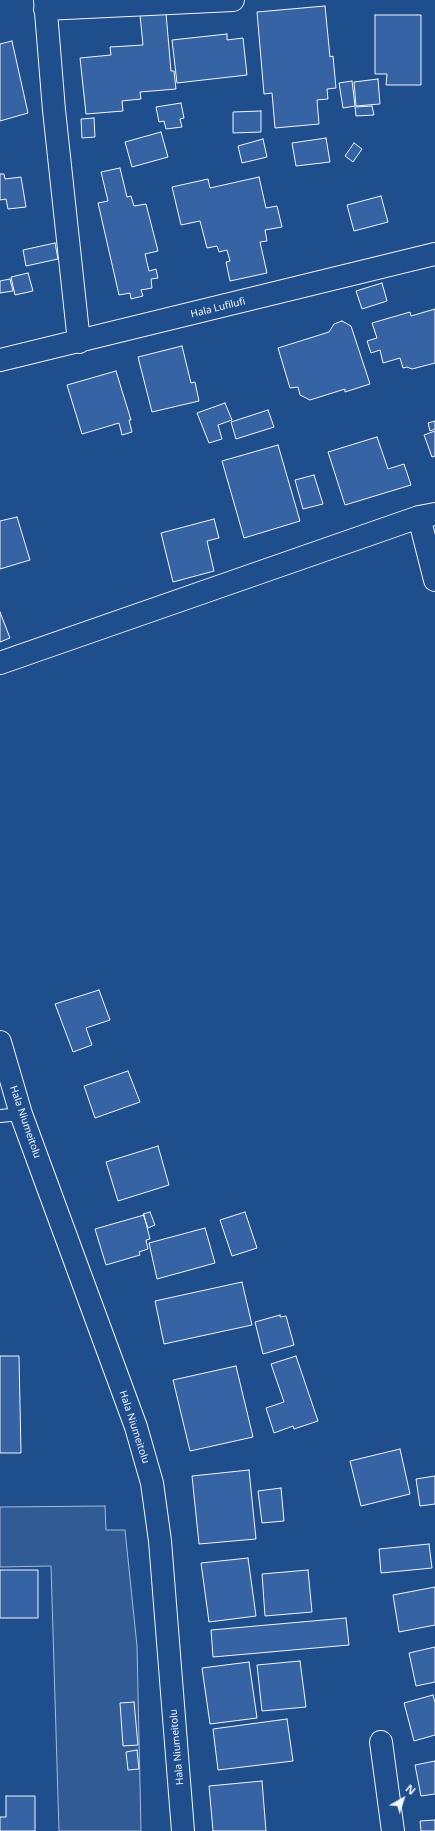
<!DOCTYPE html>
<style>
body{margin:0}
#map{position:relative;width:435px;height:1831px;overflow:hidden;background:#1f4e8c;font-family:"Noto Sans",sans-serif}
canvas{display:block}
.north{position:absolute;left:383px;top:1779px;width:40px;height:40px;-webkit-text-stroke:3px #1f4e8c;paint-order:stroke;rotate:39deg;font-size:11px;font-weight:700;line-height:16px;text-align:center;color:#f2f6ff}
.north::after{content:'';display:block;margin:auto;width:14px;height:18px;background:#f2f6ff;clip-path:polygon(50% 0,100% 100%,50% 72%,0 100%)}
</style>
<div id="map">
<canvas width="435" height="1831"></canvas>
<div class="north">N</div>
</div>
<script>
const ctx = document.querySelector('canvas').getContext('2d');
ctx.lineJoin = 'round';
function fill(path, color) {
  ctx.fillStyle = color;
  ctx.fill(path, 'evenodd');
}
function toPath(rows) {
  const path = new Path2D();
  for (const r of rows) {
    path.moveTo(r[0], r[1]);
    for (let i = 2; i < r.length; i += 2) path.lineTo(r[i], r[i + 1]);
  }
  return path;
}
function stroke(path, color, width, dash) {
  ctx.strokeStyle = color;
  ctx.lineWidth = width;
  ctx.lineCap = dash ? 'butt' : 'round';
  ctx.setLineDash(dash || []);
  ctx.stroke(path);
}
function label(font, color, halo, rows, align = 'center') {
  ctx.font = font + ' "Noto Sans",sans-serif';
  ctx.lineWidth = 3;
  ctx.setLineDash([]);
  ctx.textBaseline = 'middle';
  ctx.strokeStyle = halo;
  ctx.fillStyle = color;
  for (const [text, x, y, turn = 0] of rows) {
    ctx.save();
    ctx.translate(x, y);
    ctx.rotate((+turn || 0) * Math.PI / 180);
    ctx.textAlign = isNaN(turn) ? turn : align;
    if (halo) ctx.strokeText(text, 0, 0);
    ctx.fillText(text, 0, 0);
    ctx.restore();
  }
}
const parking = toPath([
 [105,1506,106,1530,125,1530,137,1646,141,1831,59,1831,51,1566,0,1567,0,1507,105,1506]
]);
const building = toPath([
 [325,6,330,57,333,56,336,88,327,89,328,99,317,100,319,124,275,128,272,93,264,94,257,12,325,6],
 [166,13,171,71,174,71,176,89,140,92,141,99,122,101,123,111,86,114,80,58,111,55,110,47,143,45,140,15,166,13],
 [375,15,421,15,421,85,386,85,387,74,375,74,375,15],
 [227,34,227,40,243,38,247,75,177,83,172,40,227,34],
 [12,41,28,113,0,121,0,44,12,41],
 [378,79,380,104,356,106,354,82,378,79],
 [352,81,355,106,343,108,339,83,352,81],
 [181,103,184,118,180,119,182,127,166,129,164,121,159,122,156,107,181,103],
 [372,106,374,115,356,116,355,107,372,106],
 [261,111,261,132,233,133,233,112,261,111],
 [94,118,95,137,82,138,81,119,94,118],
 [161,132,168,157,132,167,125,142,161,132],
 [326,138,330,162,296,166,292,143,326,138],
 [263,139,267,157,242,163,238,146,263,139],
 [354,143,362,149,353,162,345,156,354,143],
 [120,168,127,197,131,196,134,206,146,204,158,251,145,254,149,271,156,269,158,278,151,279,152,288,141,290,143,296,131,299,130,293,119,295,98,203,108,201,101,172,120,168],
 [0,174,4,174,5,179,21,177,26,207,8,209,6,199,0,200,0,174],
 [259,177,266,208,277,206,282,227,265,230,267,241,260,242,267,273,230,281,226,262,230,261,227,250,219,252,217,246,207,248,200,221,181,225,172,187,208,179,210,188,259,177],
 [381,196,388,222,354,231,347,205,381,196],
 [55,243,58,259,26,266,23,250,55,243],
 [28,273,33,291,15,295,11,277,28,273],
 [10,279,13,291,0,293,0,281,10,279],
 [382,283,387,301,362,309,356,291,382,283],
 [435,309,435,363,412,369,407,367,403,368,400,358,383,363,380,350,371,353,367,341,377,338,372,323,410,312,411,316,435,309],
 [342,321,351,326,370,384,345,392,345,389,310,400,300,395,298,387,290,388,278,348,329,332,334,324,342,321],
 [182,346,191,383,195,382,199,401,152,412,138,357,182,346],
 [116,371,131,420,129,420,132,432,122,435,119,423,82,434,67,385,116,371],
 [225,403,232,420,218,425,222,439,209,443,197,413,225,403],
 [268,410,274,427,236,439,231,422,268,410],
 [435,421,435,429,430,431,428,423,435,421],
 [435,431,435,456,432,457,424,435,435,431],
 [377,437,388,469,404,464,411,485,345,505,328,452,377,437],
 [278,445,300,521,244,538,222,461,278,445],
 [314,475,323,504,303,509,295,480,314,475],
 [17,517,30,560,0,569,0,521,17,517],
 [214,519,219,538,207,541,214,571,173,582,161,533,214,519],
 [0,612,10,638,0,642,0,612],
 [99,990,110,1020,86,1028,92,1045,73,1052,55,1004,99,990],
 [128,1071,140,1102,95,1118,84,1086,128,1071],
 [158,1146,169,1185,118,1201,106,1162,158,1146],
 [150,1212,155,1225,148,1228,143,1214,150,1212],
 [245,1212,257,1248,232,1256,220,1220,245,1212],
 [144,1215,150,1239,146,1240,148,1249,139,1252,140,1255,106,1265,95,1229,144,1215],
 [205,1228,215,1263,157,1279,149,1243,205,1228],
 [242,1282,252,1325,164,1344,155,1301,242,1282],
 [280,1315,280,1317,286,1316,294,1345,263,1354,255,1322,280,1315],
 [0,1356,19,1356,21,1453,0,1453,0,1356],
 [296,1356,318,1421,294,1429,293,1426,274,1433,266,1408,284,1402,271,1364,296,1356],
 [236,1366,253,1437,190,1451,173,1380,236,1366],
 [400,1449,410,1494,361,1506,350,1461,400,1449],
 [249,1470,256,1539,199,1544,192,1476,249,1470],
 [435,1476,435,1504,420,1506,416,1479,435,1476],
 [281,1488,284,1521,262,1523,258,1491,281,1488],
 [429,1544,432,1568,381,1573,379,1549,429,1544],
 [248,1558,256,1616,209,1622,201,1563,248,1558],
 [0,1570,38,1570,38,1618,0,1618,0,1570],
 [308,1570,312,1612,265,1616,262,1574,308,1570],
 [435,1587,435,1625,399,1632,393,1595,435,1587],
 [346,1618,349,1645,213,1657,211,1630,346,1618],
 [435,1647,435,1682,416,1686,409,1653,435,1647],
 [300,1661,306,1707,262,1711,257,1665,300,1661],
 [249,1662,257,1718,210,1724,202,1668,249,1662],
 [433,1695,435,1703,435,1735,414,1741,404,1703,433,1695],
 [134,1702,138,1745,123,1746,120,1703,134,1702],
 [287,1719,293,1761,218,1770,213,1729,287,1719],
 [137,1750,139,1769,128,1770,126,1752,137,1750],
 [435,1761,435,1794,421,1796,415,1765,435,1761],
 [262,1781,266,1831,213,1831,209,1786,262,1781],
 [6,1796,35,1796,35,1831,0,1831,0,1817,6,1817,6,1796],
 [435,1820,435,1831,421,1831,420,1821,435,1820]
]);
const lane = toPath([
 [0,1116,21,1114]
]);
const street = toPath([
 [45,0,54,110,79,342],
 [45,9,233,0],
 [0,360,435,254],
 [419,517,435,580],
 [0,663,419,517,435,514],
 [381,1742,393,1831]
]);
const secondary = toPath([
 [0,1042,21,1114,136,1427,152,1483,160,1541,183,1831]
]);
const streetNames = [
 ["Hala Lufilufi",218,308,-14],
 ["Hala Niumeitolu",25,1122,71],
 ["Hala Niumeitolu",134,1427,72],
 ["Hala Niumeitolu",177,1747,-95]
];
fill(parking, '#305b95');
stroke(parking, '#a8bbd7', 1);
fill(building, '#3563a3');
stroke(building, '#f2f6ff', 1);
stroke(lane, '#f2f6ff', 14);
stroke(street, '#f2f6ff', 24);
stroke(secondary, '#f2f6ff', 24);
stroke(lane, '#1f4e8c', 12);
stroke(street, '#1f4e8c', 22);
stroke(secondary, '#1f4e8c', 22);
label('10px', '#f2f6ff', '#1f4e8c', streetNames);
</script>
